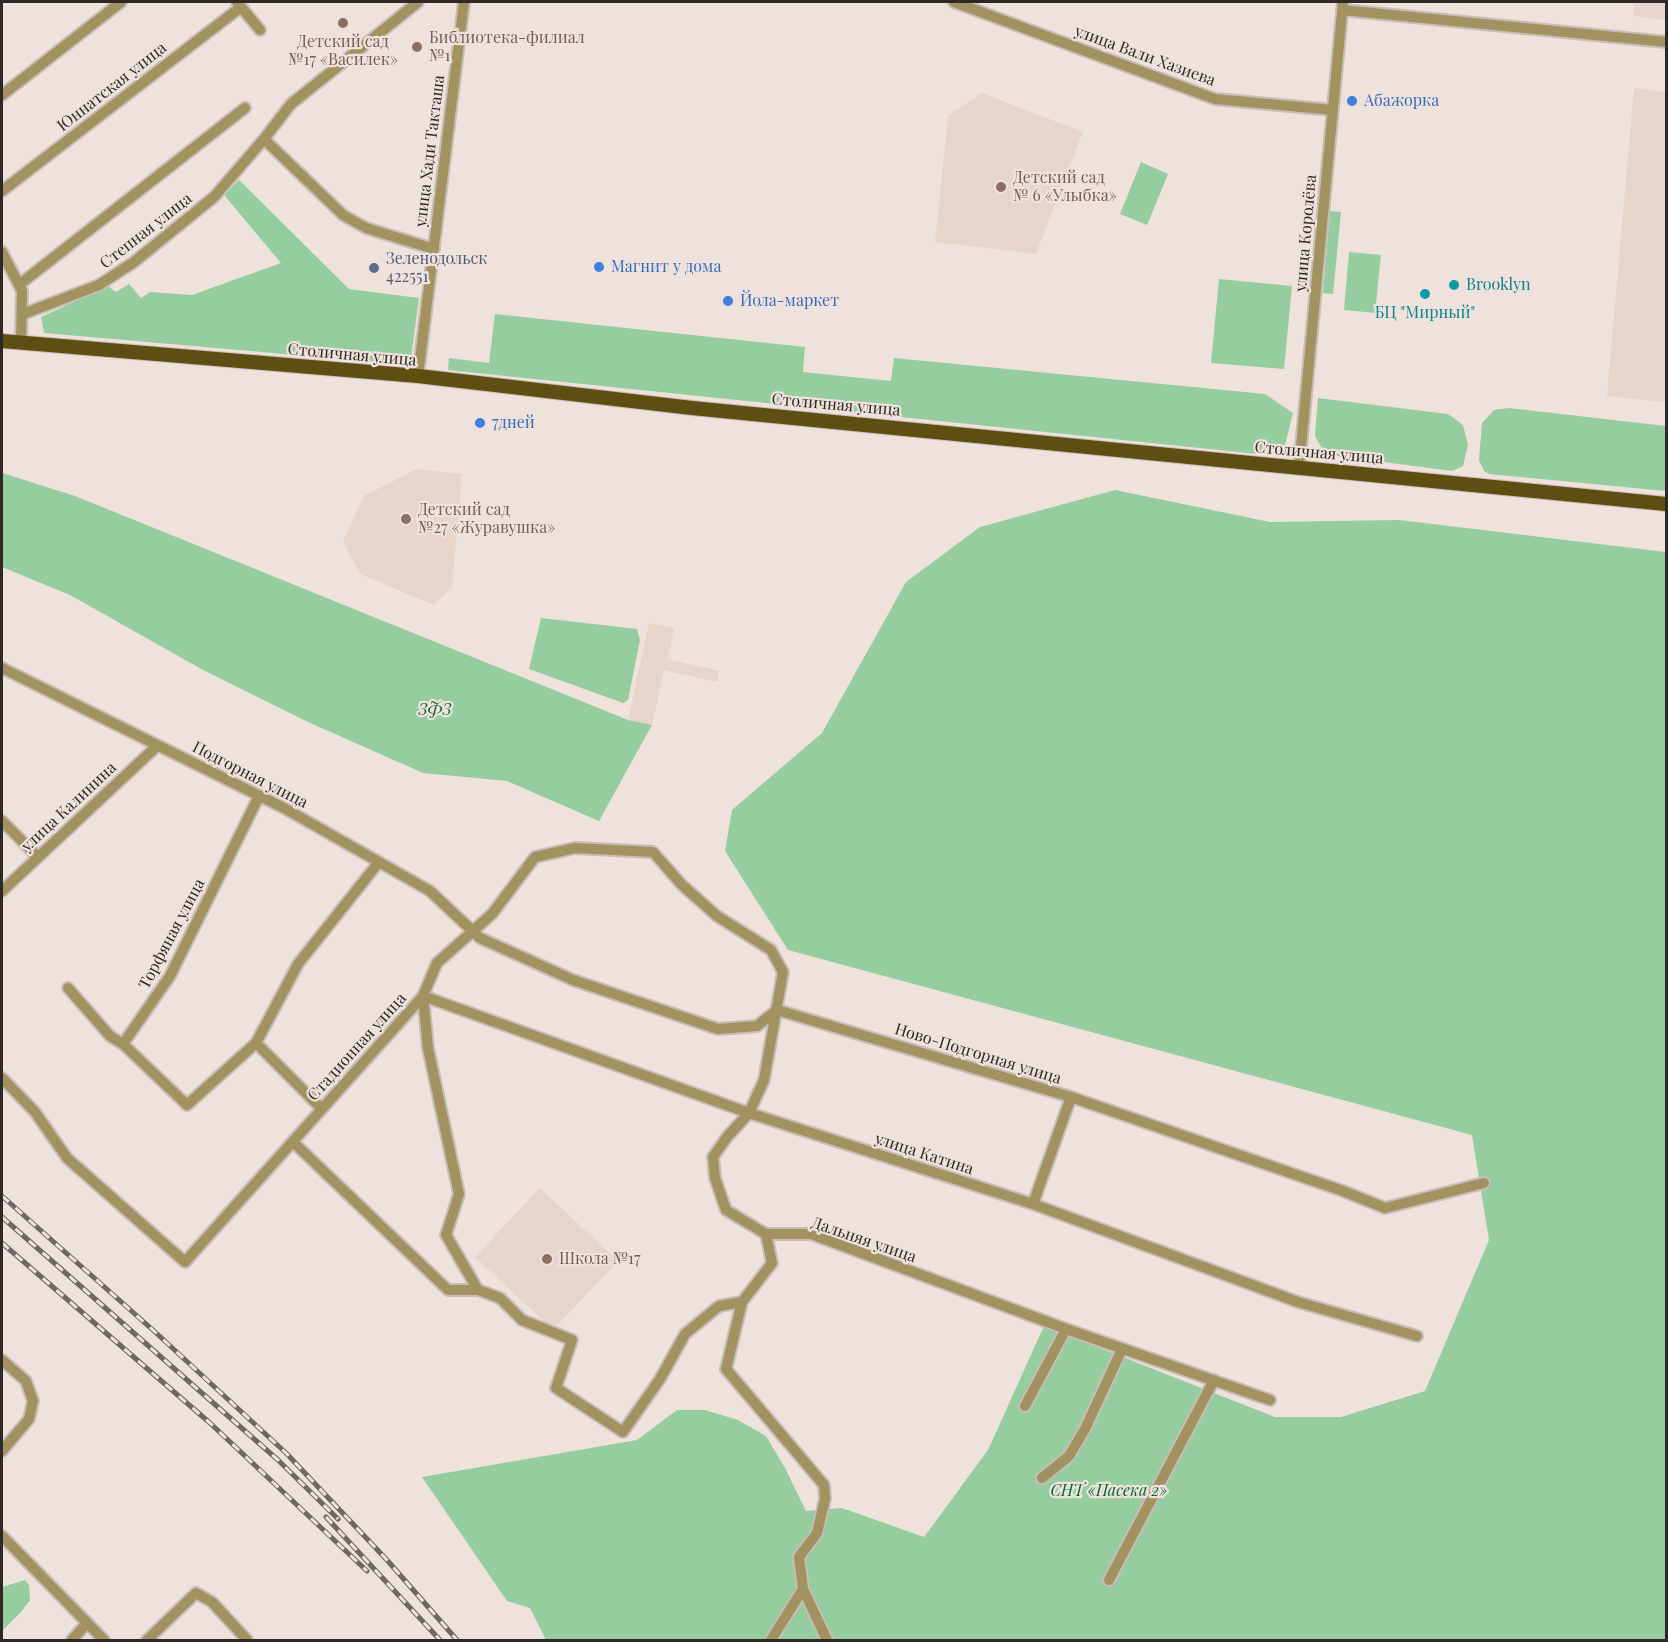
<!DOCTYPE html>
<meta charset="utf-8">
<style>
body{margin:0}
#map{position:relative;width:1668px;height:1642px;overflow:hidden;background:#efe2dc;font-family:"Playfair Display",serif}
canvas{display:block}
.frame{position:absolute;inset:0;border:3px solid #2e2926;pointer-events:none}
</style>
<div id="map">
<canvas width="1668" height="1642"></canvas>
<div class="frame"></div>
</div>
<script>
const ctx = document.querySelector('canvas').getContext('2d');
ctx.lineJoin = 'round';
function fill(path, color) {
  ctx.fillStyle = color;
  ctx.fill(path, 'evenodd');
}
function toPath(rows) {
  const path = new Path2D();
  for (const r of rows) {
    path.moveTo(r[0], r[1]);
    for (let i = 2; i < r.length; i += 2) path.lineTo(r[i], r[i + 1]);
  }
  return path;
}
function stroke(path, color, width, dash) {
  ctx.strokeStyle = color;
  ctx.lineWidth = width;
  ctx.lineCap = dash ? 'butt' : 'round';
  ctx.setLineDash(dash || []);
  ctx.stroke(path);
}
function label(font, color, halo, rows, align = 'center') {
  ctx.font = font + ' "Playfair Display",serif';
  ctx.lineWidth = 4.5;
  ctx.setLineDash([]);
  ctx.textBaseline = 'middle';
  ctx.strokeStyle = halo;
  ctx.fillStyle = color;
  for (const [text, x, y, turn = 0] of rows) {
    ctx.save();
    ctx.translate(x, y);
    ctx.rotate((+turn || 0) * Math.PI / 180);
    ctx.textAlign = isNaN(turn) ? turn : align;
    if (halo) ctx.strokeText(text, 0, 0);
    ctx.fillText(text, 0, 0);
    ctx.restore();
  }
}
const built = toPath([
 [1634,2,1666,2,1666,20,1633,16],
 [1634,88,1666,92,1666,402,1607,396],
 [982,93,1083,132,1036,254,935,242,948,116],
 [417,469,462,474,452,587,434,605,360,574,343,541,364,496],
 [649,623,674,628,668,659,719,671,717,682,664,670,652,725,628,720],
 [540,1188,618,1261,553,1330,475,1257]
]);
const green = toPath([
 [1141,162,1168,174,1147,225,1120,214],
 [239,180,349,289,419,298,410,365,44,333,41,317,108,286,116,292,129,284,141,298,150,292,192,295,281,263,224,195],
 [1330,211,1341,212,1333,294,1323,293],
 [1349,252,1381,255,1375,313,1344,310],
 [1219,279,1292,286,1284,369,1211,363],
 [495,314,805,347,803,372,891,381,894,358,1265,394,1293,413,1285,445,1276,454,1267,455,448,370,449,358,489,363],
 [1318,398,1448,414,1463,425,1468,445,1463,466,1452,471,1330,455,1321,447,1315,436],
 [1509,408,1666,426,1666,491,1489,474,1484,471,1479,460,1482,423,1494,410],
 [2,473,75,496,628,720,652,725,599,821,507,781,423,773,308,722,203,670,70,595,2,567],
 [1115,490,1270,522,1399,520,1666,552,1666,1640,546,1640,530,1608,507,1601,422,1477,637,1440,677,1410,705,1410,738,1420,766,1436,785,1468,806,1511,842,1508,924,1537,988,1450,1044,1326,1275,1417,1341,1417,1425,1391,1489,1240,1472,1135,788,950,725,851,732,810,822,733,906,582,980,527],
 [541,618,637,629,640,640,628,700,623,703,529,669],
 [25,1580,29,1585,30,1600,21,1612,2,1631,2,1587]
]);
const minor = toPath([
 [237,2,260,30],
 [954,2,1215,99,1333,110],
 [1342,10,1666,42],
 [2,95,121,2],
 [264,139,291,104,418,2],
 [2,191,241,7],
 [2,252,22,291,21,343],
 [20,284,245,108],
 [23,314,99,285,134,262,214,197,264,139,343,215,366,228,434,249],
 [418,376,464,2],
 [1299,468,1343,2],
 [2,668,284,808,430,891,480,938,573,980,718,1029,757,1026,777,1010],
 [2,821,38,857],
 [2,891,157,746],
 [68,988,110,1036,123,1044,170,976,259,796],
 [777,1010,1071,1097,1343,1191,1385,1208,1484,1183],
 [256,1043,322,1109],
 [123,1044,187,1105,256,1043,298,964,379,862],
 [2,1078,35,1112,67,1158,185,1262,423,996,437,963,492,914,535,857,575,848,653,852,682,885,717,916,771,950,783,972,764,1080,749,1113,727,1137,713,1157,715,1178,726,1210,766,1234,811,1234,1069,1330,1270,1400],
 [293,1142,448,1290,478,1290,500,1298,522,1320,572,1340,556,1388,623,1432,660,1379,685,1334,719,1306,742,1302,726,1369,824,1485,825,1499,817,1533,799,1557,803,1589,771,1640],
 [1033,1204,1071,1097],
 [478,1290,446,1235,459,1194,428,1048,423,996,749,1113,1033,1204,1298,1302,1417,1336],
 [742,1302,772,1263,766,1234],
 [2,1360,26,1381,33,1401,29,1419,2,1451],
 [1025,1406,1066,1329],
 [1042,1478,1069,1456,1085,1429,1122,1349],
 [2,1536,104,1640],
 [1109,1580,1214,1380],
 [803,1589,827,1640],
 [72,1640,87,1623],
 [147,1640,196,1593,212,1602,247,1640]
]);
const major = toPath([
 [2,341,418,376,692,408,1666,504]
]);
const rail = toPath([
 [2,1196,154,1331,286,1453,387,1560,457,1640],
 [2,1217,278,1460,338,1519],
 [2,1243,210,1423,367,1571],
 [326,1517,440,1640]
]);
const markers = [
 [343,23,6,"#8d6e63"],
 [417,47,6,"#8d6e63"],
 [1352,101,6,"#3f7fe0"],
 [1001,187,6,"#8d6e63"],
 [599,267,6,"#3f7fe0"],
 [374,268,6,"#5c6f8a"],
 [1454,285,6,"#0f9aa8"],
 [1425,294,6,"#0f9aa8"],
 [728,301,6,"#3f7fe0"],
 [480,423,6,"#3f7fe0"],
 [406,519,6,"#8d6e63"],
 [547,1259,6,"#8d6e63"]
];
const educationNames = [
 ["Библиотека-филиал",429,38],
 ["№1",429,56],
 ["Детский сад",343,42,"center"],
 ["№17 «Василек»",343,60,"center"],
 ["Детский сад",1013,178],
 ["№ 6 «Улыбка»",1013,196],
 ["Детский сад",418,510],
 ["№27 «Журавушка»",418,528],
 ["Школа №17",559,1259]
];
const streetNames = [
 ["улица Вали Хазиева",1145,56,20],
 ["Юннатская улица",112,87,-38],
 ["улица Хади Такташа",430,151,-83],
 ["Степная улица",146,231,-38],
 ["улица Королёва",1306,233,-85],
 ["Столичная улица",352,355,5],
 ["Столичная улица",836,405,5],
 ["Столичная улица",1319,453,5],
 ["Подгорная улица",250,775,27],
 ["улица Калинина",69,807,-43],
 ["Торфяная улица",172,934,-62],
 ["Стадионная улица",357,1047,-48],
 ["Ново-Подгорная улица",978,1054,17],
 ["улица Катина",924,1154,18],
 ["Дальняя улица",864,1240,19]
];
const shopNames = [
 ["Абажорка",1364,101],
 ["Магнит у дома",611,267],
 ["Йола-маркет",740,301],
 ["7дней",492,423]
];
const serviceNames = [
 ["Зеленодольск",386,259],
 ["422551",386,277]
];
const cultureNames = [
 ["Brooklyn",1466,285],
 ["БЦ \"Мирный\"",1425,313,"center"]
];
const parkNames = [
 ["ЗФЗ",435,710],
 ["СНТ «Пасека 2»",1109,1491]
];
fill(built, '#e7d4ca');
fill(green, '#95cd9f');
stroke(minor, '#c8bdb8', 14);
stroke(major, '#c8bdb8', 16);
stroke(minor, '#a19260', 10);
stroke(major, '#5e4e11', 14);
stroke(rail, '#6e6763', 5);
stroke(rail, '#efe2dc', 3, [9]);
for (const [x, y, r, color] of markers) {
  const dot = new Path2D();
  dot.arc(x, y, r, 0, 2 * Math.PI);
  ctx.fillStyle = color;
  ctx.fill(dot);
  stroke(dot, '#efe2dc', 2);
}
label('16px', '#785e54', '#efe2dc', educationNames, 'left');
label('16px', '#2e2926', '#efe2dc', streetNames);
label('16px', '#366cbe', '#efe2dc', shopNames, 'left');
label('16px', '#4e5e75', '#efe2dc', serviceNames, 'left');
label('16px', '#0d838f', '#efe2dc', cultureNames, 'left');
label('italic 16px', '#00682c', '#efe2dc', parkNames);
</script>
